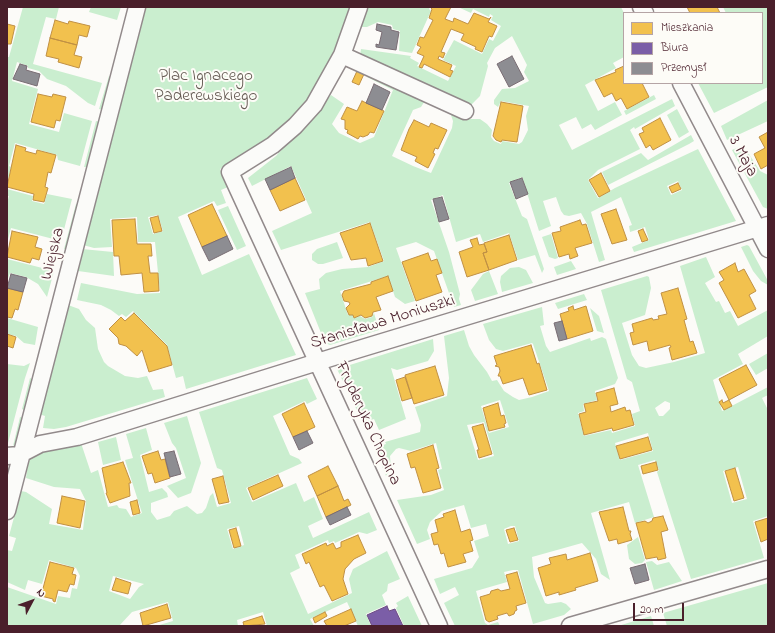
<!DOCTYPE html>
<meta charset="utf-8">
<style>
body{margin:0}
#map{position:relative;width:775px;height:633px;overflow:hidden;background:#fcfbf8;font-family:"Indie Flower",sans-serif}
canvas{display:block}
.frame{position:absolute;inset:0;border:8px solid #4a1f2b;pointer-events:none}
.legend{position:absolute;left:623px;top:12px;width:140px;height:72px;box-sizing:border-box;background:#fdfcf7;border:1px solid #b5a4a5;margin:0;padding:5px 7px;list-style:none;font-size:12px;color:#4a1f2b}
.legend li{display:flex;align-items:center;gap:8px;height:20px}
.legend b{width:20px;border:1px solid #b5a4a5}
.north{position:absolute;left:12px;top:581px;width:40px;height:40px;-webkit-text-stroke:3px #fdfcf7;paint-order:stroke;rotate:49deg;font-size:11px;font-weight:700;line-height:16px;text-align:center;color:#4a1f2b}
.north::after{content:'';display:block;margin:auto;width:14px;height:18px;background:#4a1f2b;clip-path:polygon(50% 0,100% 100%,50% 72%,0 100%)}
.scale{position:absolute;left:633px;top:603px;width:51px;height:18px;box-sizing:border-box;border:2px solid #4a1f2b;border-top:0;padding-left:5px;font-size:12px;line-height:14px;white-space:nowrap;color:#4a1f2b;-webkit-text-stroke:3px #fdfcf7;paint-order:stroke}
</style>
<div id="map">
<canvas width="775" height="633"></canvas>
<div class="frame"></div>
<ul class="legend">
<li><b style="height:11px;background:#f2c14e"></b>Mieszkania</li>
<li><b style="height:11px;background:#7b5ea7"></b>Biura</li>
<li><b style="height:11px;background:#8d8d92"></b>Przemysł</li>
</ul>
<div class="north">N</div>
<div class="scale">20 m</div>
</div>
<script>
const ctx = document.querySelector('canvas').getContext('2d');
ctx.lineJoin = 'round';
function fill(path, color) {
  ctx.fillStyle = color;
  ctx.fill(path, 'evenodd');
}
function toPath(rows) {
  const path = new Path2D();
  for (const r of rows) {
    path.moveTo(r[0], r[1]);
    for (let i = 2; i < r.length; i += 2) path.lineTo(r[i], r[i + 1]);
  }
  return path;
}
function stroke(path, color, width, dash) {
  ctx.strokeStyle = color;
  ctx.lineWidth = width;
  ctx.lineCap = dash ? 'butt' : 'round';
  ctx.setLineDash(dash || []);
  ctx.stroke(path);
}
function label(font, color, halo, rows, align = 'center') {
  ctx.font = font + ' "Indie Flower",sans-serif';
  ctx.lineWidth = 4;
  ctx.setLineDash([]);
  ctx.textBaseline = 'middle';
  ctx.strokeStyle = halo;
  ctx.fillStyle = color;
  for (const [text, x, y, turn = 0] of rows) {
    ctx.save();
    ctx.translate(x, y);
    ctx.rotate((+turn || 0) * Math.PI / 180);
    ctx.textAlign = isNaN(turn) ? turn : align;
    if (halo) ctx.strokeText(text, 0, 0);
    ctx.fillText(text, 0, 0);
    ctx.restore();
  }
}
const green = toPath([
 [23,7,59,7,56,19,46,17,33,64,102,83,95,106,88,103,66,86,47,79,39,71,28,68,28,66,17,62,12,81,38,89,29,124,59,132,64,113,92,121,80,166,58,160,57,155,15,143,9,166,11,167,7,184,7,57,9,57],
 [91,7,121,7,117,20,89,12],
 [145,7,352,7,350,16,345,23,332,55,304,107,266,143,220,169,228,187,221,190,226,203,217,206,214,201,178,217,202,275,249,254,296,355,186,389,183,376,176,378,167,345,133,311,126,317,122,314,119,316,111,310,101,305,77,300,81,283,137,294,160,293,155,242,138,242,137,217,110,219,112,247,94,248,83,245],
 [158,215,163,231,153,234,148,217],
 [366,7,430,7,429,9,431,11,412,53,399,51,400,31,393,29,392,25,378,22,367,27,361,27],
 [458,7,621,7,624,13,624,57,613,63,616,68,585,85,598,111,615,102,622,115,595,130,591,124,582,129,576,117,559,125,572,150,672,99,675,106,635,129,634,127,630,130,640,149,598,170,588,180,598,198,615,188,698,149,736,221,634,252,632,247,649,240,645,227,630,232,629,226,632,225,621,197,591,212,605,260,599,262,587,224,581,213,569,216,564,215,561,211,556,197,543,201,551,226,539,231,522,177,509,183,522,216,527,219,544,269,542,273,535,255,518,260,509,233,483,242,480,234,456,242,443,195,431,200,449,252,460,294,459,299,461,305,454,307,434,251,416,242,396,248,415,301,405,304,395,297,388,276,340,291,348,315,353,315,353,318,360,316,365,319,372,317,374,313,379,330,330,345,325,343,305,293,320,289,319,279,326,273,342,269,368,267,384,261,370,222,281,250,272,231,312,213,291,166,252,186,248,178,276,156,331,95,344,104,332,124,339,133,360,143,374,137,393,90,367,77,369,73,426,99,421,107,413,110,392,156,413,166,431,173,452,128,453,121,451,115,456,113,470,119,480,119,487,124,492,130,491,137,494,141,501,144,502,141,519,144,522,142,528,130,526,116,529,106,501,101,498,107,494,104,494,100,502,89,515,88,529,81,524,72,527,65,512,36,495,48,487,63,488,66,480,96,469,107,360,56,361,49,411,56,410,58,419,63,417,66,448,81,456,66,443,60,454,40,482,54,489,39,493,41,501,26,491,20,493,16,490,14,489,17,473,9,471,13],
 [678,181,682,190,671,195,667,186],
 [723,7,768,7,768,87,714,113,698,83,762,83,762,13,726,13],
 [109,76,112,77,103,110,99,109],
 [654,95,656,99,626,115,624,111],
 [768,100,768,121,727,140,721,126],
 [677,109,689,132,679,138,667,115],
 [96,121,100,122,88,167,84,167],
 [691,135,694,141,689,144,608,185,602,172,641,153,648,160],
 [739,147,747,151,760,171,768,175,768,209,763,207,732,150],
 [7,189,33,196,32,201,44,204,47,194,72,199,61,241,11,228,7,243,7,203,9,196,7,196],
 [76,204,79,205,67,249,64,249],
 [228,206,246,246,237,250,218,210],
 [551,234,558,258,555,259,549,257,542,237],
 [337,242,343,258,323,264,318,264,312,260,312,254,317,249],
 [747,245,749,246,768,281,768,285,761,281,753,271,741,247],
 [82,249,113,252,114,276,78,271,77,269],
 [706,257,715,277,705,283,716,302,719,301,725,313,730,311,738,326,768,310,768,336,738,354,743,364,713,380,722,411,768,387,768,395,762,398,768,410,768,516,753,521,764,558,691,579,657,472,659,470,655,460,638,465,654,517,635,523,629,502,591,513,610,580,601,574,596,559,582,543,532,557,534,577,545,603,548,604,561,602,566,604,571,609,564,615,533,624,518,570,513,570,504,572,507,582,476,591,485,623,488,625,498,622,500,626,455,626,444,603,459,595,455,587,440,594,434,579,472,568,479,557,474,541,489,536,486,524,471,528,464,505,442,511,430,522,427,530,430,539,417,544,397,500,431,495,444,490,438,470,442,469,436,443,411,451,399,448,396,449,390,456,391,469,386,476,375,448,386,444,385,442,420,432,421,425,415,407,447,396,449,378,444,336,464,330,469,346,474,355,487,372,492,381,497,380,504,391,513,397,519,400,532,397,549,391,533,344,532,343,503,351,496,349,489,340,483,324,542,307,544,325,540,326,546,346,550,352,590,338,591,341,602,337,606,339,618,378,615,384,595,391,597,400,583,404,584,411,578,413,584,436,611,430,612,433,635,426,632,414,640,411,632,382,627,379,601,290,647,276,649,277,651,288,645,315,622,323,632,355,639,366,646,368,674,362,705,353,680,266],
 [500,400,509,427,489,433,481,406],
 [665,401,670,403,670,409,663,416,659,416,655,408],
 [484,422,494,456,478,460,467,425],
 [648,433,653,451,620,460,615,443],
 [738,467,747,499,732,503,723,471],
 [511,526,515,526,519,541,508,544,504,529],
 [7,259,54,271,47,297,38,284,26,277,10,273,7,281],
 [571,261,576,269,557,275,554,267],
 [519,267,526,270,533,283,502,292,500,282,501,276,510,268],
 [489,271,498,294,475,301,471,290,483,274],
 [584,294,587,300,558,309,555,303],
 [68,305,79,309,86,320,95,328,98,349,104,362,108,366,125,376,138,378,147,376,153,390,163,389,165,397,66,427,54,429,43,428,45,416,39,414,41,412],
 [590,308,599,316,604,333,597,331],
 [7,318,38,327,35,345,24,343,16,336,7,334],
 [433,339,434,351,428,361,397,370,391,368,406,419,379,430,374,419,363,423,337,369],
 [768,353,768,368,756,375,749,364],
 [30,363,25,378,8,443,7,442,7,364,24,366],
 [30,378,34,380,26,411,22,409],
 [307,378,317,399,307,404,305,401,273,416,290,455,299,459,302,463,246,488,252,502,296,483,304,502,314,497,323,519,308,526,313,538,369,512,377,530,367,534,359,532,335,543,334,541,329,543,328,540,295,555,300,568,290,573,308,614,352,593,349,579,353,569,387,551,400,579,388,584,387,591,382,595,386,605,366,614,371,626,358,626,347,602,310,619,314,626,267,626,263,612,237,620,238,626,156,626,173,621,168,602,132,612,119,626,7,626,7,587,56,604,58,596,70,598,72,588,77,589,80,576,76,568,49,560,42,584,28,580,25,590,7,582,7,550,12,551,16,538,9,536,21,491,26,492,52,509,49,524,83,530,86,501,80,489,54,487,26,478,28,463,32,457,39,452,81,443,91,473,98,470,108,507,117,505,119,508,126,509,131,517,142,513,125,460,133,458,126,434,146,428,152,450,140,455,149,492,162,488,167,493,168,497,151,503,151,512,157,520,170,516,174,511,187,506,197,514,202,513,206,508,210,496,213,493,217,507,231,503,222,470,217,468,199,412],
 [239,526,244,545,233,549,227,529],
 [113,576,144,584,139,587,130,599,109,591],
 [187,416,201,463,191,493,178,498,167,486,186,478,176,448,172,443,164,423],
 [20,417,24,418,18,441,13,446],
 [116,437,121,460,103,465,98,442],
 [638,537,645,560,642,563,635,564,629,559,627,545],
 [652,561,657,565,669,562,682,581,654,590,646,562],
 [768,583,768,626,667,626,663,613],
 [408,596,422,626,404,626,396,608,398,606,396,603],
 [651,616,654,626,618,626]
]);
const homes = toPath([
 [430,7,451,7,445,19,453,22,454,18,468,24,474,13,489,19,491,17,488,22,497,26,492,37,489,36,482,52,475,49,476,47,461,40,464,34,451,29,441,52,445,53,443,58,439,56,438,59,452,65,450,70,453,71,450,77,424,64,422,68,419,67,424,56,417,53,421,47,417,45,420,37,424,38,433,20,429,18,432,9,430,7],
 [687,7,717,7,720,13,690,13,687,7],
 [55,20,68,24,69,21,90,26,87,37,79,35,77,45,50,38,55,20],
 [7,24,15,26,11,44,7,44,7,24],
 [50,38,77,45,74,55,82,57,79,68,58,62,59,59,46,56,50,38],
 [624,66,624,83,642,83,649,97,627,109,621,98,616,101,612,93,604,97,595,80,616,72,615,70,624,66],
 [357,71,364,74,359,85,352,82,357,71],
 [38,94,52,97,53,94,66,97,60,121,56,120,54,128,31,122,38,94],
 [362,101,384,111,374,133,370,132,368,135,363,137,360,136,358,139,347,133,348,130,345,129,345,120,341,119,347,107,357,111,362,101],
 [501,102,523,106,517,142,502,140,501,142,496,140,493,136,501,102],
 [660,118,671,140,653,150,650,145,646,148,639,134,644,132,642,128,660,118],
 [414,120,429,127,431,123,447,130,438,149,435,148,433,153,435,154,428,168,415,161,417,157,401,150,409,129,414,120],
 [768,132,768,165,761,169,754,154,765,148,759,137,768,132],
 [16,145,26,148,25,151,36,154,37,150,56,155,51,173,48,172,45,187,48,188,44,202,33,200,34,194,7,187,16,145],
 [601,173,610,191,599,197,589,180,601,173],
 [295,178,305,200,280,211,270,190,295,178],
 [678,183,681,189,672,193,669,187,678,183],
 [212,204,227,236,202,247,188,215,212,204],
 [616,209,627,240,612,244,601,214,616,209],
 [158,216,162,231,154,233,150,218,158,216],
 [135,219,137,244,151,244,152,256,148,256,150,273,158,273,159,291,144,292,142,273,121,275,119,256,114,256,112,220,135,219],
 [580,220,582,225,586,224,592,243,575,248,578,256,570,259,569,254,559,257,552,233,561,231,560,227,580,220],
 [370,223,383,261,368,266,366,258,351,260,340,233,370,223],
 [643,229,648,240,642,242,638,231,643,229],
 [12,231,38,237,35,247,42,249,39,260,32,258,30,263,7,257,12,231],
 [509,235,517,260,489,270,483,253,487,252,484,243,509,235],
 [477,238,479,245,484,244,487,252,483,253,489,270,467,277,459,252,473,247,470,240,477,238],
 [428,253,431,261,437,259,442,273,436,275,442,292,416,301,402,262,428,253],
 [735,263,738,272,744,269,756,291,749,295,756,309,738,318,719,283,724,280,719,272,735,263],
 [388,276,393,291,376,297,381,310,373,312,372,316,365,318,361,315,354,318,353,315,349,315,346,308,350,304,349,302,344,301,342,295,344,291,371,284,371,282,388,276],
 [7,288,23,292,18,310,15,309,12,318,7,317,7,288],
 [678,288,687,319,684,320,690,342,693,341,697,353,672,360,669,348,671,347,670,345,649,351,647,341,633,345,630,333,634,332,632,324,652,318,653,320,659,319,658,316,667,314,661,293,678,288],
 [573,306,574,310,586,306,593,331,567,339,560,314,569,311,568,308,573,306],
 [134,313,167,346,172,365,149,372,142,350,137,356,126,346,119,344,118,338,109,329,121,317,125,321,134,313],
 [7,334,16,337,13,348,7,346,7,334],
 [531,345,537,364,539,363,547,390,529,395,523,378,503,384,500,376,498,376,500,371,499,367,495,366,497,365,494,356,531,345],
 [746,365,757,385,729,400,719,379,746,365],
 [435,366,444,395,414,404,405,375,435,366],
 [405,377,412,398,402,401,396,380,405,377],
 [614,388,618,404,610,406,611,412,625,407,626,411,630,410,634,425,613,431,612,428,584,435,579,414,586,412,584,404,598,401,596,393,614,388],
 [722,400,723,403,729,400,732,406,724,410,719,402,722,400],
 [304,403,315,427,293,437,282,414,304,403],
 [498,403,501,416,504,415,506,423,504,424,505,427,489,431,483,408,498,403],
 [483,424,492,454,479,458,477,450,479,450,472,427,483,424],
 [648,437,652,450,620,459,616,446,648,437],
 [433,445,439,468,436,469,441,488,423,493,415,467,411,468,407,454,433,445],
 [158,451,161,460,165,459,170,478,155,483,152,473,148,474,142,456,158,451],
 [123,462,131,483,129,483,130,496,110,503,106,493,107,493,102,468,123,462],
 [656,462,658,470,643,474,641,466,656,462],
 [328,466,338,486,317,496,308,476,328,466],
 [735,468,744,498,734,501,725,471,735,468],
 [278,475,283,486,253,500,248,488,278,475],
 [223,476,229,502,219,504,212,479,223,476],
 [338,486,344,501,348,499,351,505,326,517,317,496,338,486],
 [62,496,85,501,80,528,57,523,62,496],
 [137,500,140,513,133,515,130,502,137,500],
 [623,507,629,531,631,531,630,534,632,540,618,544,617,539,609,541,599,512,623,507],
 [455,510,461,532,470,529,473,540,470,541,473,551,463,554,466,562,448,567,444,553,441,554,438,544,434,545,431,534,438,532,435,520,444,517,443,514,455,510],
 [663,516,668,530,661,532,666,558,658,560,657,557,646,559,636,523,645,521,648,523,652,521,653,518,663,516],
 [768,518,768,539,761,542,755,522,768,518],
 [236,528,241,546,234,548,229,530,236,528],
 [514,528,518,540,510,542,506,530,514,528],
 [358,535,366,553,354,559,345,569,343,579,348,594,332,601,324,585,320,587,309,562,306,564,302,554,326,543,327,546,333,543,336,549,341,547,341,542,358,535],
 [590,553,598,581,575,588,576,590,559,595,559,592,546,596,538,568,551,564,549,558,566,554,567,560,590,553],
 [50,562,74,568,72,574,76,575,74,585,70,584,67,592,58,590,55,602,53,601,53,599,41,596,50,562],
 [517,572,526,603,516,606,517,610,515,611,514,614,509,616,507,613,497,616,498,619,489,622,486,620,480,597,490,594,491,591,498,589,501,591,510,589,506,575,517,572],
 [116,578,131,583,128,594,112,590,116,578],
 [167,604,171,618,143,626,140,613,167,604],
 [351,609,356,621,344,626,327,626,324,621,351,609],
 [325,612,327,616,315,623,313,618,325,612],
 [262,616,265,624,244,626,243,622,262,616]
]);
const offices = toPath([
 [387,606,389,611,395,609,403,626,372,626,367,615,387,606]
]);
const industry = toPath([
 [377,24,391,27,391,30,399,32,396,50,376,47,376,44,379,45,382,32,376,30,377,24],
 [512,56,524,79,509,87,497,64,512,56],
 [20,64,27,66,26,70,40,74,37,86,13,79,20,64],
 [374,84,390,92,382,110,366,103,374,84],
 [291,167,295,178,270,190,265,179,291,167],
 [522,178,528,194,516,199,510,182,522,178],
 [442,197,449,219,439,222,433,199,442,197],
 [227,236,233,249,209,261,202,247,227,236],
 [11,274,27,278,23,292,7,288,11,274],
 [562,321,567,339,559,341,554,323,562,321],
 [307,431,313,443,299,450,293,437,307,431],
 [174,451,181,474,170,477,164,453,174,451],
 [347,507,351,515,330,525,326,517,347,507],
 [645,564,649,580,635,584,630,568,645,564]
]);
const street = toPath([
 [359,7,342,55,314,105,295,126,273,145,230,172,439,626],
 [641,7,645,13],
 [342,55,465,111],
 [681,83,768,249],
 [7,456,19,455,40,444,77,437,356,350,768,225],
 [7,511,137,7],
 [570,626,768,569]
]);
const parkNames = [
 ["Plac Ignacego",206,77],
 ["Paderewskiego",206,97]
];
const streetNames = [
 ["3 Maja",742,157,62],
 ["Wiejska",54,254,-76],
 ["Stanisława Moniuszki",383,323,-17],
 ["Fryderyka Chopina",367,424,65]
];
fill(green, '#caeecf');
fill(homes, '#f2c14e');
stroke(homes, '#c09044', 1);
fill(offices, '#7b5ea7');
stroke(offices, '#6c4b82', 1);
fill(industry, '#8d8d92');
stroke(industry, '#796c73', 1);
stroke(street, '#928a8b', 19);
stroke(street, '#fbfbf9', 16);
label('17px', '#645a52', '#fdfcf7', parkNames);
label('17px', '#4a1f2b', '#fdfcf7', streetNames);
</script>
